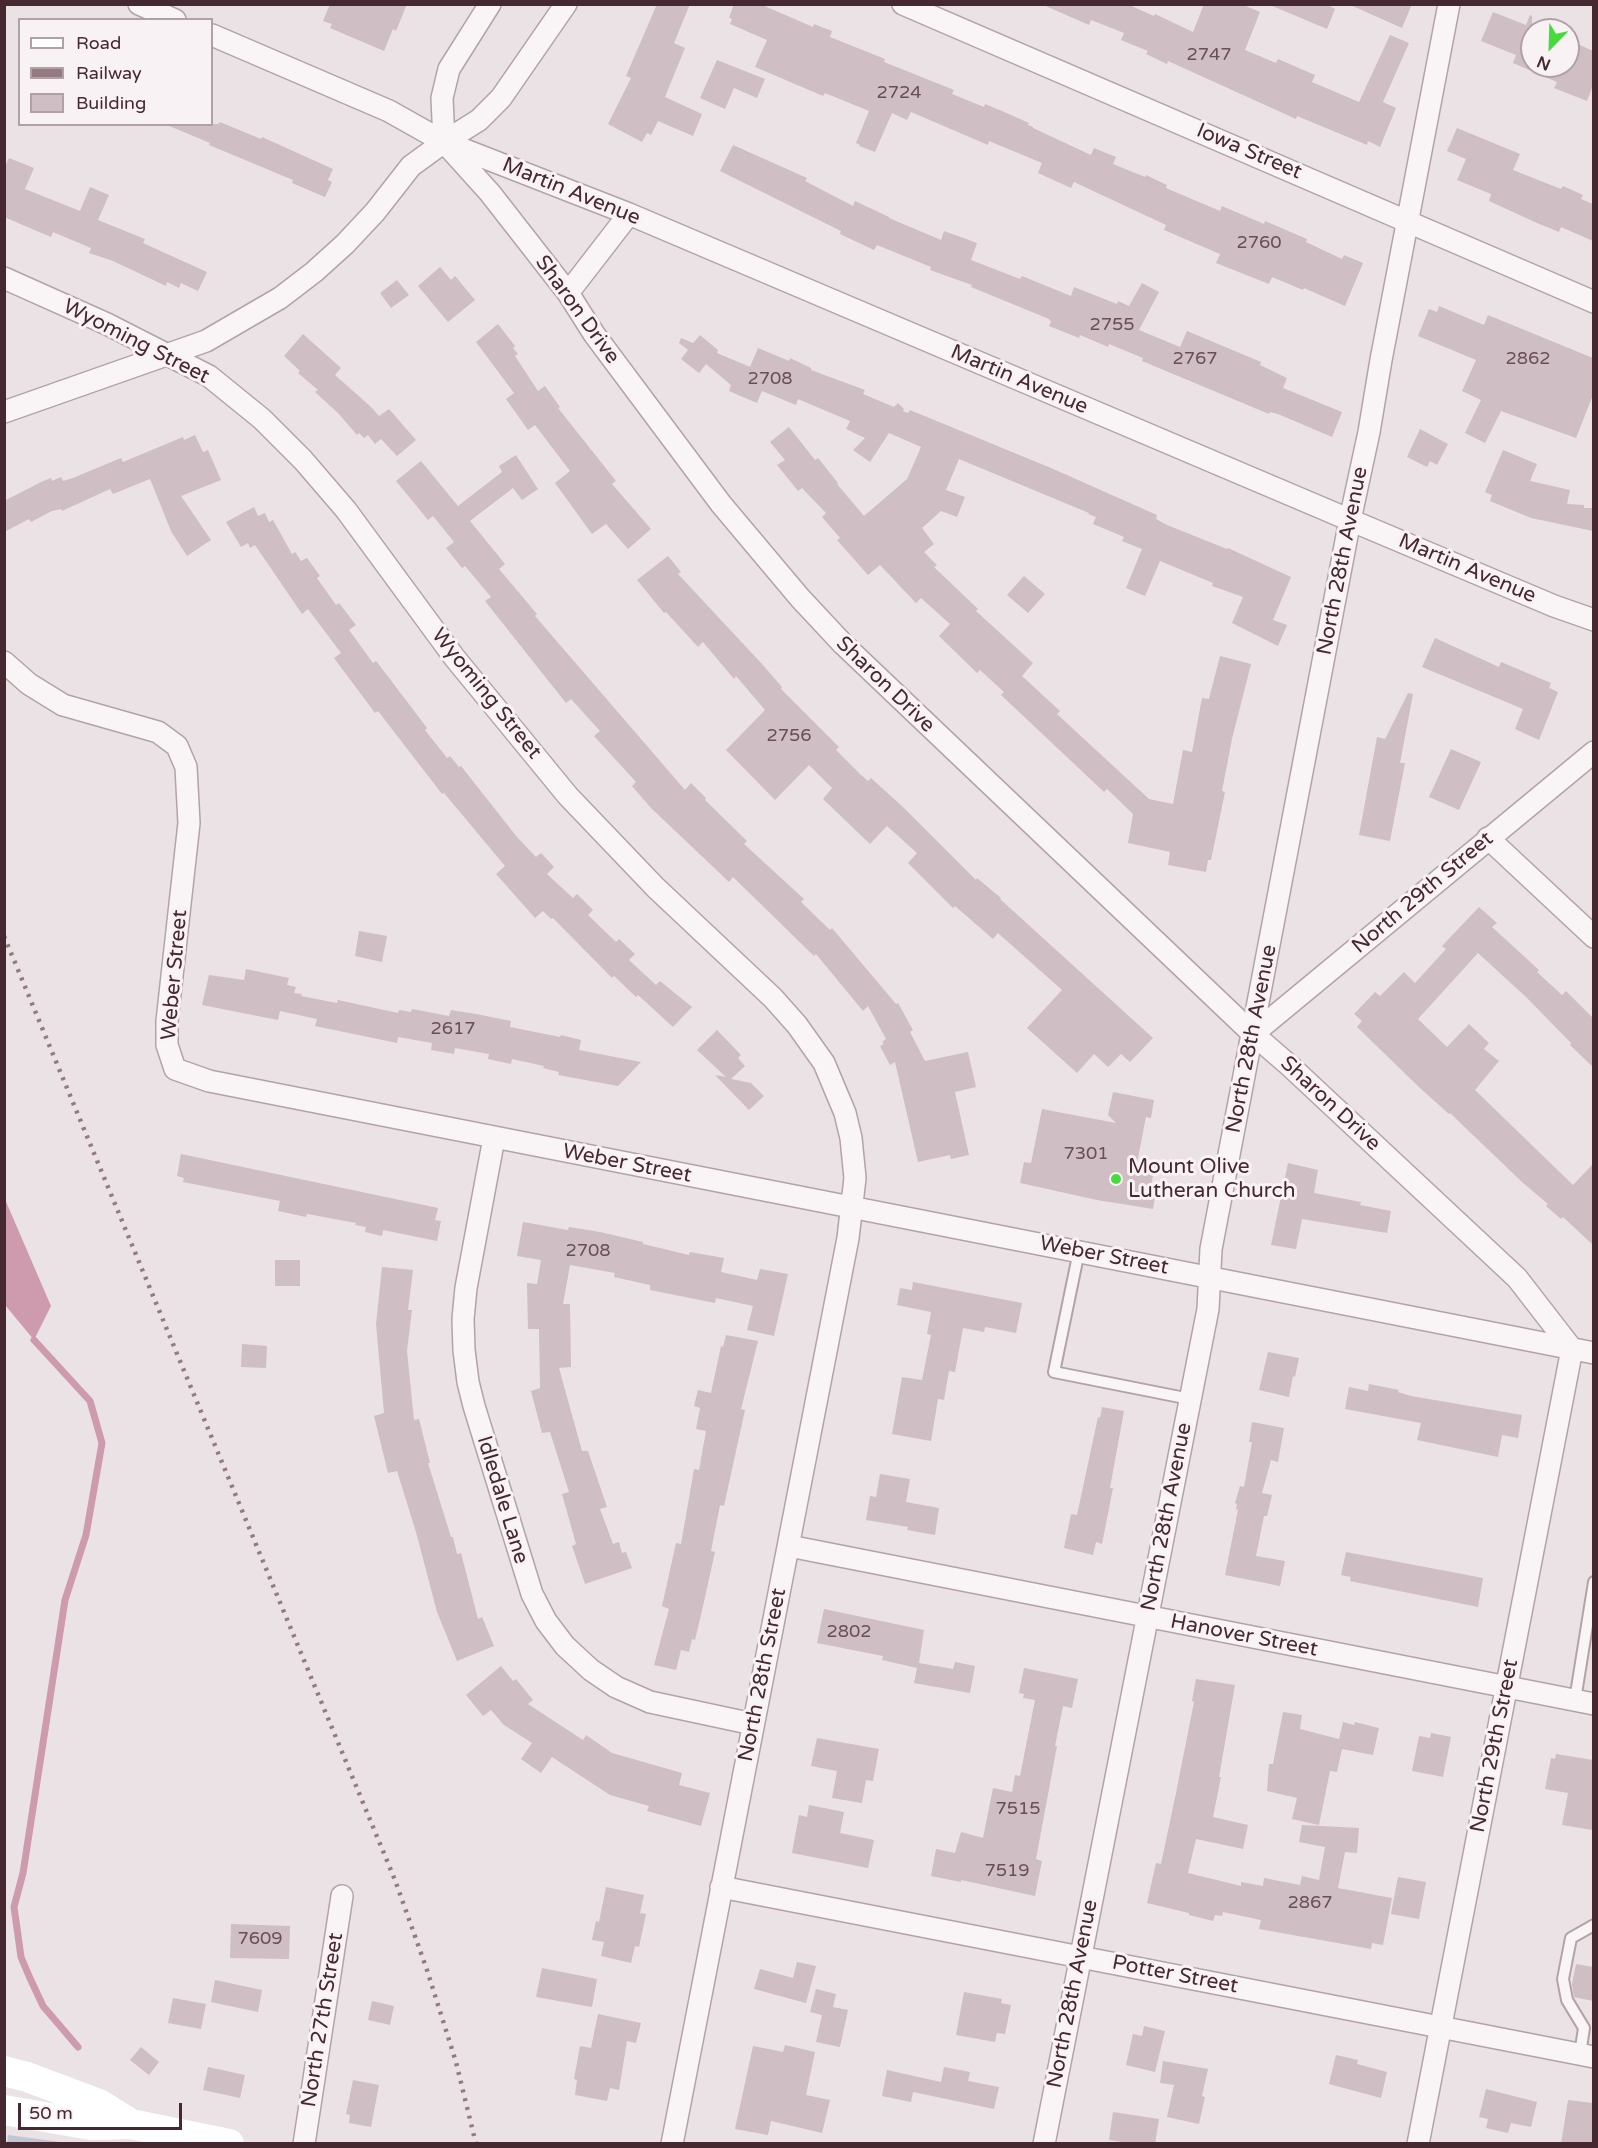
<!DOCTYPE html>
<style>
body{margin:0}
#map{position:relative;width:1598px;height:2148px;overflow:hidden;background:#ebe2e5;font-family:"Varela Round",sans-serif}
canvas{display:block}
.frame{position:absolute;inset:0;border:6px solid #452830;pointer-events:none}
.legend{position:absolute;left:18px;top:18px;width:195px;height:108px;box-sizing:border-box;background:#f8f2f4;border:2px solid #b0a1a6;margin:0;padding:8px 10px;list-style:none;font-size:18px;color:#452830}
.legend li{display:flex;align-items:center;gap:12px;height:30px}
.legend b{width:30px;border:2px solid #b0a1a6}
.north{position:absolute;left:1520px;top:18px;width:60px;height:60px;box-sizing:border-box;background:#f8f2f4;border:2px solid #b0a1a6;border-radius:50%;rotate:203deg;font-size:16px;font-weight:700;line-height:24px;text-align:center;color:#452830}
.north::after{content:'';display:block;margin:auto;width:21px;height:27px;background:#46da3d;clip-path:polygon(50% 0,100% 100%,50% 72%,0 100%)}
.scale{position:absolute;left:18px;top:2103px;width:164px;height:27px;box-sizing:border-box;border:3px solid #452830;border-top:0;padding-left:8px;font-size:18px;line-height:21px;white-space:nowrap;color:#452830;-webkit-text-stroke:4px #f8f2f4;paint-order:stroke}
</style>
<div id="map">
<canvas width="1598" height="2148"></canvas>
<div class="frame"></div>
<ul class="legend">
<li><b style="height:8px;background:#fff"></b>Road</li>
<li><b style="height:8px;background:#967a82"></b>Railway</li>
<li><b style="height:16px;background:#cfbec3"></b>Building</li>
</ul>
<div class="north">N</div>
<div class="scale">50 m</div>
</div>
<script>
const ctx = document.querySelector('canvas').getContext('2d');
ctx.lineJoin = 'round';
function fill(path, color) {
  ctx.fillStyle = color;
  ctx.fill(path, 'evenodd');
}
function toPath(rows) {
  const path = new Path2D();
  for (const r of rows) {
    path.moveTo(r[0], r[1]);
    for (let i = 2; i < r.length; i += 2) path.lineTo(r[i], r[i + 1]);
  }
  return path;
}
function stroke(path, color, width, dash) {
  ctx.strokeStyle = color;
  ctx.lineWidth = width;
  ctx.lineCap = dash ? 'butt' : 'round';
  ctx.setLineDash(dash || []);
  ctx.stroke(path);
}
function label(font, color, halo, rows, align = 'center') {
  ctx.font = font + ' "Varela Round",sans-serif';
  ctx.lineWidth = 6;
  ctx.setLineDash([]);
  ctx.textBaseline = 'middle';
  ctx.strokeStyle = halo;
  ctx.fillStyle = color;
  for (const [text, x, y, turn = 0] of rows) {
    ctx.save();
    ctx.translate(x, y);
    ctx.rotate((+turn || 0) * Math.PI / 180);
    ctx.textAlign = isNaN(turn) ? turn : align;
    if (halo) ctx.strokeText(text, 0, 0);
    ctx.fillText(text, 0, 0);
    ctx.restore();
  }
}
const green = toPath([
 [8,2135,68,2143,7,2143]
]);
const water = toPath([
 [4,1197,51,1306,34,1340,5,1305]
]);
const stream = toPath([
 [34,1340,90,1401,102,1443,86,1535,65,1600,23,1873,14,1907,21,1957,29,1976,43,2006,78,2047]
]);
const building = toPath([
 [330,4,407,4,396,31,393,29,384,51,330,28,332,24,323,21],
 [657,4,690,4,674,43,685,48,665,97,702,114,693,136,658,121,651,135,647,133,642,142,608,124,631,78,626,76],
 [734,4,760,4,813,27,814,24,832,31,830,37,885,59,884,62,954,90,952,94,984,107,985,104,1002,111,1029,123,1028,125,1033,127,1033,128,1091,155,1094,148,1116,157,1113,164,1145,177,1146,175,1167,185,1166,188,1220,211,1222,206,1264,224,1265,221,1307,239,1306,242,1342,259,1344,255,1363,263,1345,306,1304,288,1303,290,1272,277,1269,284,1216,263,1220,254,1164,230,1166,225,1074,182,1071,188,1038,173,1042,163,989,141,988,145,911,112,907,120,892,113,875,152,859,146,860,145,856,143,869,111,825,93,823,96,755,67,767,40,730,24,732,19,729,18],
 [1041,4,1127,4,1154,16,1155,14,1193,32,1204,4,1241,4,1260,12,1245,50,1276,63,1278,59,1315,75,1312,82,1359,102,1390,35,1409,43,1383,102,1396,108,1380,147,1368,141,1367,145,1297,116,1296,119,1168,61,1167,64,1146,54,1148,51,1121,40,1124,33,1091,20,1089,25],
 [1326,4,1335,9,1327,29,1270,5],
 [1348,4,1412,4,1402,28],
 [1493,12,1526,25,1530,15,1532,16,1532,66,1568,66,1570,51,1574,53,1578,44,1593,51,1593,85,1587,101,1554,88,1557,82,1513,63,1516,55,1481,41],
 [717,60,765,79,757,98,734,88,725,109,700,98],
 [220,122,261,139,262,137,333,169,328,180,332,182,325,197,292,183,293,180,209,145,210,143,167,125,218,124],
 [1457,128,1520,154,1513,170,1561,189,1563,186,1583,195,1581,199,1593,204,1593,241,1561,227,1559,232,1537,223,1489,201,1491,194,1457,180,1466,159,1447,151],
 [733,145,807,178,805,181,853,206,855,201,889,217,889,218,941,240,944,231,977,243,971,260,1020,279,1022,276,1071,296,1074,287,1117,304,1118,301,1129,306,1142,283,1159,292,1139,330,1180,347,1187,331,1261,362,1260,365,1287,378,1283,388,1342,412,1332,437,1278,414,1270,412,1269,414,1142,361,1143,358,1109,344,1108,347,1080,335,1079,338,1049,326,1051,322,1049,319,971,287,972,285,930,270,931,267,877,245,874,250,840,234,841,231,720,171],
 [9,158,34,168,25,189,80,211,90,187,109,195,98,220,145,239,143,243,207,272,198,291,181,283,179,288,167,282,166,286,113,261,89,253,91,248,53,232,51,237,4,217,4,168],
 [440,267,451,280,455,276,475,300,448,322,418,286],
 [397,280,409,295,391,308,380,293],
 [1439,306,1484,325,1488,315,1593,358,1593,395,1576,438,1501,411,1485,443,1465,433,1481,400,1462,391,1476,360,1418,336,1429,309,1437,312],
 [498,324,515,346,513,348,518,354,515,356,538,391,545,386,560,407,558,408,616,481,612,484,651,529,628,549,606,524,592,534,555,483,570,471,535,425,528,430,506,399,514,393,476,342],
 [303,334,341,368,335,375,370,406,379,416,389,409,416,440,397,456,381,439,375,444,368,435,364,438,359,433,357,435,338,413,315,392,318,390,298,373,300,371,284,356],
 [700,335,718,350,717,353,750,367,758,348,789,361,790,358,811,368,811,370,865,390,863,394,894,407,898,403,904,409,903,411,908,413,910,410,1051,468,1157,515,1156,519,1167,525,1227,549,1228,548,1291,577,1273,620,1287,625,1278,646,1232,623,1243,597,1212,586,1213,583,1160,561,1145,596,1126,588,1142,549,1122,541,1124,537,1093,524,1096,517,1088,514,1089,513,959,459,946,490,965,497,957,517,941,511,922,528,934,544,924,552,937,565,934,567,978,609,976,611,1033,663,1022,676,1060,711,1057,714,1149,799,1173,804,1183,750,1192,752,1202,698,1209,699,1220,656,1251,664,1232,739,1222,791,1225,792,1211,860,1208,860,1206,872,1168,865,1170,852,1128,843,1133,814,1107,789,1104,792,1001,695,1004,692,980,670,977,673,939,636,950,624,921,598,916,603,880,565,868,575,837,540,840,538,822,517,826,513,802,488,798,491,777,465,785,460,770,442,789,427,815,460,818,458,838,483,837,484,864,516,907,479,921,447,889,433,870,462,853,450,865,438,846,429,850,421,798,399,796,405,762,391,757,403,729,391,731,385,706,364,699,373,681,359,688,350,679,343,681,338,693,343],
 [1420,429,1448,444,1437,465,1430,461,1427,467,1407,457],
 [195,435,203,452,208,450,221,480,181,496,211,540,187,556,171,531,150,479,113,494,110,489,62,511,61,509,52,511,31,522,29,519,4,532,4,501,43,481,51,478,52,481,61,477,63,481,73,478,121,458,123,462,183,437,184,440],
 [1503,450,1537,464,1530,481,1570,490,1567,504,1584,505,1584,508,1593,508,1593,531,1531,518,1490,501,1492,495,1485,492],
 [516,455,538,489,522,500,513,488,470,521,505,564,499,569,537,614,535,616,685,790,691,783,706,798,705,800,747,841,744,844,804,899,801,902,830,930,832,928,896,1004,898,1003,913,1030,910,1032,925,1061,968,1052,976,1087,955,1092,969,1155,951,1159,950,1155,918,1162,895,1062,890,1065,880,1046,884,1044,882,1042,886,1039,868,1006,863,1011,816,954,814,956,733,877,729,882,651,808,632,786,636,782,594,736,600,731,571,699,566,703,485,601,491,597,465,566,462,568,446,548,454,542,433,516,428,520,396,481,421,461,458,506,502,472,499,466],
 [254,507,258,516,265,513,269,522,273,520,292,554,295,552,301,561,307,558,320,576,317,578,336,605,339,603,356,625,349,630,373,663,376,661,380,666,427,728,425,730,447,758,450,756,459,767,461,766,517,837,536,857,541,853,554,867,547,874,573,898,577,894,593,910,588,915,616,942,619,939,635,954,629,960,656,985,660,981,692,1007,673,1027,638,995,636,997,614,976,612,978,553,918,551,919,543,911,535,918,496,874,505,866,444,793,442,794,378,711,375,713,334,658,341,653,308,609,302,614,255,545,250,548,248,543,241,547,226,522],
 [668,556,681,572,678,574,762,664,782,687,781,689,839,747,836,750,860,774,868,781,871,778,904,808,976,880,977,878,1001,898,1000,899,1153,1038,1130,1062,1121,1054,1108,1067,1094,1054,1077,1073,1027,1028,1062,990,998,933,993,939,955,906,953,908,908,863,917,853,887,826,870,844,823,799,832,788,809,765,775,800,726,750,765,710,736,676,734,679,703,642,698,647,666,612,664,613,637,580],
 [1024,576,1045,594,1028,613,1007,595],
 [1435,638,1499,667,1501,662,1551,683,1549,688,1558,692,1539,740,1515,729,1523,709,1422,667],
 [1408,693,1413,694,1400,763,1405,763,1390,841,1359,835,1377,737,1385,739],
 [1451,749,1481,762,1459,810,1429,797],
 [1479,907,1497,923,1492,927,1539,970,1537,972,1562,995,1566,991,1593,1018,1593,1067,1570,1045,1571,1043,1526,997,1478,953,1418,1019,1447,1047,1469,1024,1489,1043,1484,1049,1499,1061,1475,1090,1573,1185,1593,1164,1593,1245,1563,1217,1561,1219,1546,1206,1548,1204,1522,1182,1450,1113,1449,1114,1420,1088,1357,1027,1362,1021,1354,1014,1375,992,1380,996,1404,972,1415,983,1446,949,1442,946],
 [359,931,387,936,382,962,355,956],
 [246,969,289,978,287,985,296,987,294,993,302,994,301,996,337,1003,338,1000,398,1013,399,1010,411,1012,412,1009,449,1016,451,1010,476,1014,511,1021,510,1027,560,1037,561,1035,581,1040,579,1050,641,1062,618,1086,558,1075,559,1072,543,1068,544,1066,512,1059,511,1064,488,1059,489,1054,455,1048,454,1054,431,1050,432,1043,398,1037,397,1043,315,1026,317,1019,280,1011,278,1020,202,1005,209,975,244,980],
 [717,1030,741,1055,738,1058,745,1066,731,1079,751,1083,764,1096,749,1110,715,1075,726,1077,697,1050],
 [1113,1092,1154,1100,1151,1118,1146,1117,1137,1163,1155,1167,1151,1185,1157,1186,1153,1209,1097,1200,1020,1183,1024,1162,1031,1163,1042,1109,1116,1123,1108,1115],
 [181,1154,438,1208,435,1220,441,1221,437,1241,383,1230,382,1236,365,1232,366,1227,355,1225,356,1223,307,1214,306,1217,278,1211,280,1201,183,1182,184,1178,177,1176],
 [1288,1163,1318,1170,1314,1193,1361,1202,1360,1205,1391,1211,1387,1233,1302,1219,1296,1249,1271,1245],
 [523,1222,568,1230,569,1227,600,1232,643,1242,643,1244,689,1255,690,1252,724,1258,721,1272,757,1280,760,1269,788,1274,774,1336,747,1330,753,1306,716,1298,715,1303,650,1290,650,1285,614,1277,615,1273,570,1265,563,1304,570,1304,571,1367,559,1368,582,1451,588,1451,607,1507,600,1509,613,1544,619,1542,622,1553,626,1552,632,1568,585,1584,572,1546,576,1544,562,1494,569,1492,550,1432,542,1433,531,1391,540,1388,539,1329,528,1329,527,1283,537,1284,541,1260,517,1256],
 [275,1260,300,1260,300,1286,275,1286],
 [382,1267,413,1270,408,1310,412,1310,407,1351,414,1420,419,1419,430,1463,428,1463,451,1537,453,1537,457,1554,461,1553,478,1619,482,1617,494,1646,457,1661,437,1612,416,1532,397,1471,388,1473,374,1416,384,1413,376,1324],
 [913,1282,1022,1303,1016,1333,985,1327,984,1332,963,1328,955,1372,949,1371,944,1400,938,1399,931,1441,892,1434,902,1377,922,1380,931,1335,927,1334,931,1312,897,1305,900,1288,912,1290],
 [726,1335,758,1341,741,1409,745,1410,724,1506,720,1505,711,1551,715,1552,701,1615,695,1640,692,1639,689,1652,681,1650,676,1670,654,1665,669,1609,662,1606,676,1543,681,1544,694,1469,699,1470,706,1431,696,1429,700,1408,694,1406,698,1390,711,1393,721,1346,723,1347],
 [242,1344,267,1346,266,1368,241,1367],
 [1268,1352,1299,1358,1295,1377,1293,1376,1289,1397,1259,1390],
 [1369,1384,1399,1390,1398,1392,1411,1396,1522,1415,1518,1438,1502,1435,1498,1457,1417,1440,1421,1423,1345,1409,1349,1387,1368,1391],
 [1102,1407,1124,1411,1110,1488,1113,1488,1102,1544,1096,1542,1093,1555,1064,1548,1071,1514,1077,1515,1098,1417,1100,1418],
 [1252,1422,1284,1428,1278,1462,1271,1460,1262,1493,1272,1495,1267,1516,1264,1516,1256,1556,1285,1561,1280,1586,1225,1575,1238,1510,1236,1509,1237,1504,1235,1503,1240,1486,1244,1487,1252,1442,1249,1442],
 [880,1474,910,1479,906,1502,939,1508,935,1535,907,1530,908,1527,866,1520,870,1496,876,1497],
 [1346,1552,1483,1578,1478,1607,1350,1581,1351,1577,1341,1575],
 [824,1609,924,1630,919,1663,953,1669,955,1662,975,1666,970,1693,914,1683,917,1668,882,1660,883,1656,817,1643],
 [501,1666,513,1681,516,1679,533,1700,528,1704,583,1740,586,1735,612,1753,682,1773,679,1785,710,1793,701,1826,647,1811,649,1806,610,1795,552,1757,541,1773,521,1759,532,1743,504,1725,491,1710,483,1716,466,1695],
 [1024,1668,1078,1679,1072,1708,1063,1706,1055,1746,1057,1746,1036,1859,1042,1861,1035,1896,961,1880,961,1882,931,1876,936,1849,955,1853,961,1832,983,1838,993,1788,1012,1792,1015,1775,1020,1776,1035,1700,1023,1698,1024,1694,1019,1693],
 [1196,1679,1235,1685,1219,1777,1221,1777,1213,1817,1248,1825,1243,1849,1196,1839,1188,1873,1241,1886,1241,1882,1263,1886,1264,1878,1300,1885,1302,1876,1319,1880,1325,1847,1299,1842,1302,1825,1359,1828,1357,1853,1345,1852,1338,1888,1392,1898,1383,1945,1372,1943,1371,1949,1259,1929,1261,1920,1223,1912,1222,1916,1215,1915,1213,1921,1189,1915,1189,1913,1147,1903,1156,1863,1161,1864,1176,1793,1194,1702,1192,1701],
 [1283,1712,1302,1715,1300,1729,1339,1739,1343,1722,1354,1725,1355,1722,1379,1728,1373,1755,1342,1749,1337,1772,1330,1771,1319,1825,1292,1819,1297,1798,1267,1791,1269,1764,1273,1764],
 [1431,1733,1451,1737,1443,1777,1412,1771,1419,1736,1430,1738],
 [817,1738,879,1749,873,1781,866,1780,862,1803,832,1798,837,1771,811,1766],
 [1556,1754,1593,1760,1593,1830,1562,1825,1568,1793,1545,1789,1551,1758,1555,1759],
 [809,1805,844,1812,840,1833,874,1840,868,1868,792,1853,799,1815,807,1817],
 [1398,1877,1426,1882,1419,1919,1391,1914],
 [606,1887,644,1895,640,1913,646,1914,639,1947,635,1946,631,1963,601,1956,604,1942,592,1940,596,1921,599,1922],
 [231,1924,290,1926,289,1959,230,1958],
 [797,1962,816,1966,806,2003,754,1989,760,1969,793,1978],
 [1576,1964,1593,1967,1593,2001,1574,1997,1572,1984],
 [542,1968,597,1979,592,2007,536,1997],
 [215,1980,262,1990,258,2012,211,2002],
 [816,1989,836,1994,833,2007,848,2010,840,2047,816,2042,822,2015,810,2012],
 [964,1992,1002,1999,1001,2003,1011,2005,1005,2034,997,2033,995,2042,956,2035],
 [173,1998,206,2004,201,2029,168,2023],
 [372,2001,394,2006,390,2025,368,2020],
 [598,2014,641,2023,636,2043,627,2041,619,2090,610,2088,607,2101,575,2095,577,2080,574,2079,580,2046,591,2048],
 [1144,2026,1165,2031,1155,2072,1126,2065,1133,2034,1142,2036],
 [785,2045,815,2052,806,2095,830,2100,822,2133,771,2121,768,2135,735,2129,753,2046,783,2052],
 [141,2047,159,2062,149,2075,130,2060],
 [1336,2055,1358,2060,1357,2064,1387,2072,1381,2098,1329,2084],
 [1163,2061,1208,2069,1202,2096,1205,2097,1199,2124,1167,2117,1174,2085,1160,2083],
 [208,2067,245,2075,240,2098,203,2090],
 [944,2067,970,2072,968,2081,999,2087,994,2109,913,2092,911,2102,882,2096,887,2070,941,2082],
 [353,2080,379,2085,371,2127,349,2123,350,2115,346,2114],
 [1486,2089,1537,2102,1531,2127,1511,2123,1508,2133,1486,2128,1488,2119,1479,2117],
 [1568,2100,1593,2103,1593,2144,1561,2144],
 [1113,2112,1159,2119,1155,2144,1136,2144,1109,2140]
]);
const lane = toPath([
 [1079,1251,1054,1372,1190,1399],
 [1575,1700,1594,1582],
 [1580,2054,1584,2028,1567,2000,1563,1979,1571,1938,1594,1925]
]);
const street = toPath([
 [139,4,175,20],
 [903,4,1594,302],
 [212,35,389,111,444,142,490,193,568,293,594,334,721,504,800,598,843,644,1253,1034,1290,1066,1517,1278,1572,1349,1418,2144],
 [444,142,442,98,449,69,490,4],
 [447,143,629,214,1350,520,1554,606,1594,620],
 [4,278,107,324,209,376,262,419,303,460,346,510,454,657,568,796,656,888,773,998,797,1025,824,1063,845,1113,851,1138,855,1178,848,1238,672,2144],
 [568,293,629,214],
 [4,412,206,341,280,298,314,272,345,244,375,212,411,166,444,142,479,120,501,98,566,4],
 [4,662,29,684,63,705,158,732,177,746,186,767,189,823,167,1021,167,1045,175,1069,209,1081,1594,1353],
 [1488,838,1594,937],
 [1253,1034,1594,752],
 [494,1138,466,1288,463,1319,464,1350,468,1382,474,1406,532,1594,546,1621,565,1646,591,1670,616,1687,650,1702,753,1724],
 [789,1546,1594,1704],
 [721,1887,1594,2057],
 [304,2144,342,1896],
 [1044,2144,1208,1309,1211,1249,1350,520,1369,432,1381,360,1449,4]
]);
const secondary = toPath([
 [4,2071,27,2077,99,2104,131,2124],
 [4,2110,91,2125,131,2124,229,2144]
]);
const rail = toPath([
 [4,936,395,1880,427,1970,456,2062,476,2144]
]);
const markers = [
 [1116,1179,6,"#46da3d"]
];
const numberNames = [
 ["2747",1209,55],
 ["2724",899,93],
 ["2760",1259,243],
 ["2755",1112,325],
 ["2767",1195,359],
 ["2862",1528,359],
 ["2708",770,379],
 ["2756",789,736],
 ["2617",453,1029],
 ["7301",1086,1154],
 ["2708",588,1251],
 ["2802",849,1632],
 ["7515",1018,1809],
 ["7519",1007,1871],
 ["2867",1310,1903],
 ["7609",260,1939]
];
const streetNames = [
 ["Iowa Street",1249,152,23],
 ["Martin Avenue",571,192,22],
 ["Sharon Drive",577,310,54],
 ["Wyoming Street",136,342,27],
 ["Martin Avenue",1019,380,23],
 ["North 28th Avenue",1343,561,-79],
 ["Martin Avenue",1467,569,23],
 ["Sharon Drive",885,685,44],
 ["Wyoming Street",486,694,51],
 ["North 29th Street",1423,893,-40],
 ["Weber Street",175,975,-85],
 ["North 28th Avenue",1252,1039,-79],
 ["Sharon Drive",1330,1104,43],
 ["Weber Street",627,1164,11],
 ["Weber Street",1104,1256,11],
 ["Idledale Lane",502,1500,73],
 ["North 28th Avenue",1167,1517,-79],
 ["Hanover Street",1244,1636,11],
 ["North 28th Street",763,1675,-79],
 ["North 29th Street",1495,1746,-79],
 ["Potter Street",1175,1975,11],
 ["North 28th Avenue",1073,1994,-79],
 ["North 27th Street",323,2020,-81]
];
const poiNames = [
 ["Mount Olive",1128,1167],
 ["Lutheran Church",1128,1191]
];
fill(green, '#c2c5d6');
fill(water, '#ce9aae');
stroke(stream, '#ce9aae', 7);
fill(building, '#cfbec3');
stroke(lane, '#b3a3a7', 14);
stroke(street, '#b3a3a7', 24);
stroke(lane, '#f9f5f6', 10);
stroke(street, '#f9f5f6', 21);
stroke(secondary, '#fff', 30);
stroke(rail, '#967a82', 4.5, [3, 6]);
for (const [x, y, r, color] of markers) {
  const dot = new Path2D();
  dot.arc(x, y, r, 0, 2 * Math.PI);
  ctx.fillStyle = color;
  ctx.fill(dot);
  stroke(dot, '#f8f2f4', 2);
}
label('18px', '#684e55', null, numberNames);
label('21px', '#452830', '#f8f2f4', streetNames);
label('21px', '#452830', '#f8f2f4', poiNames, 'left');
</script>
